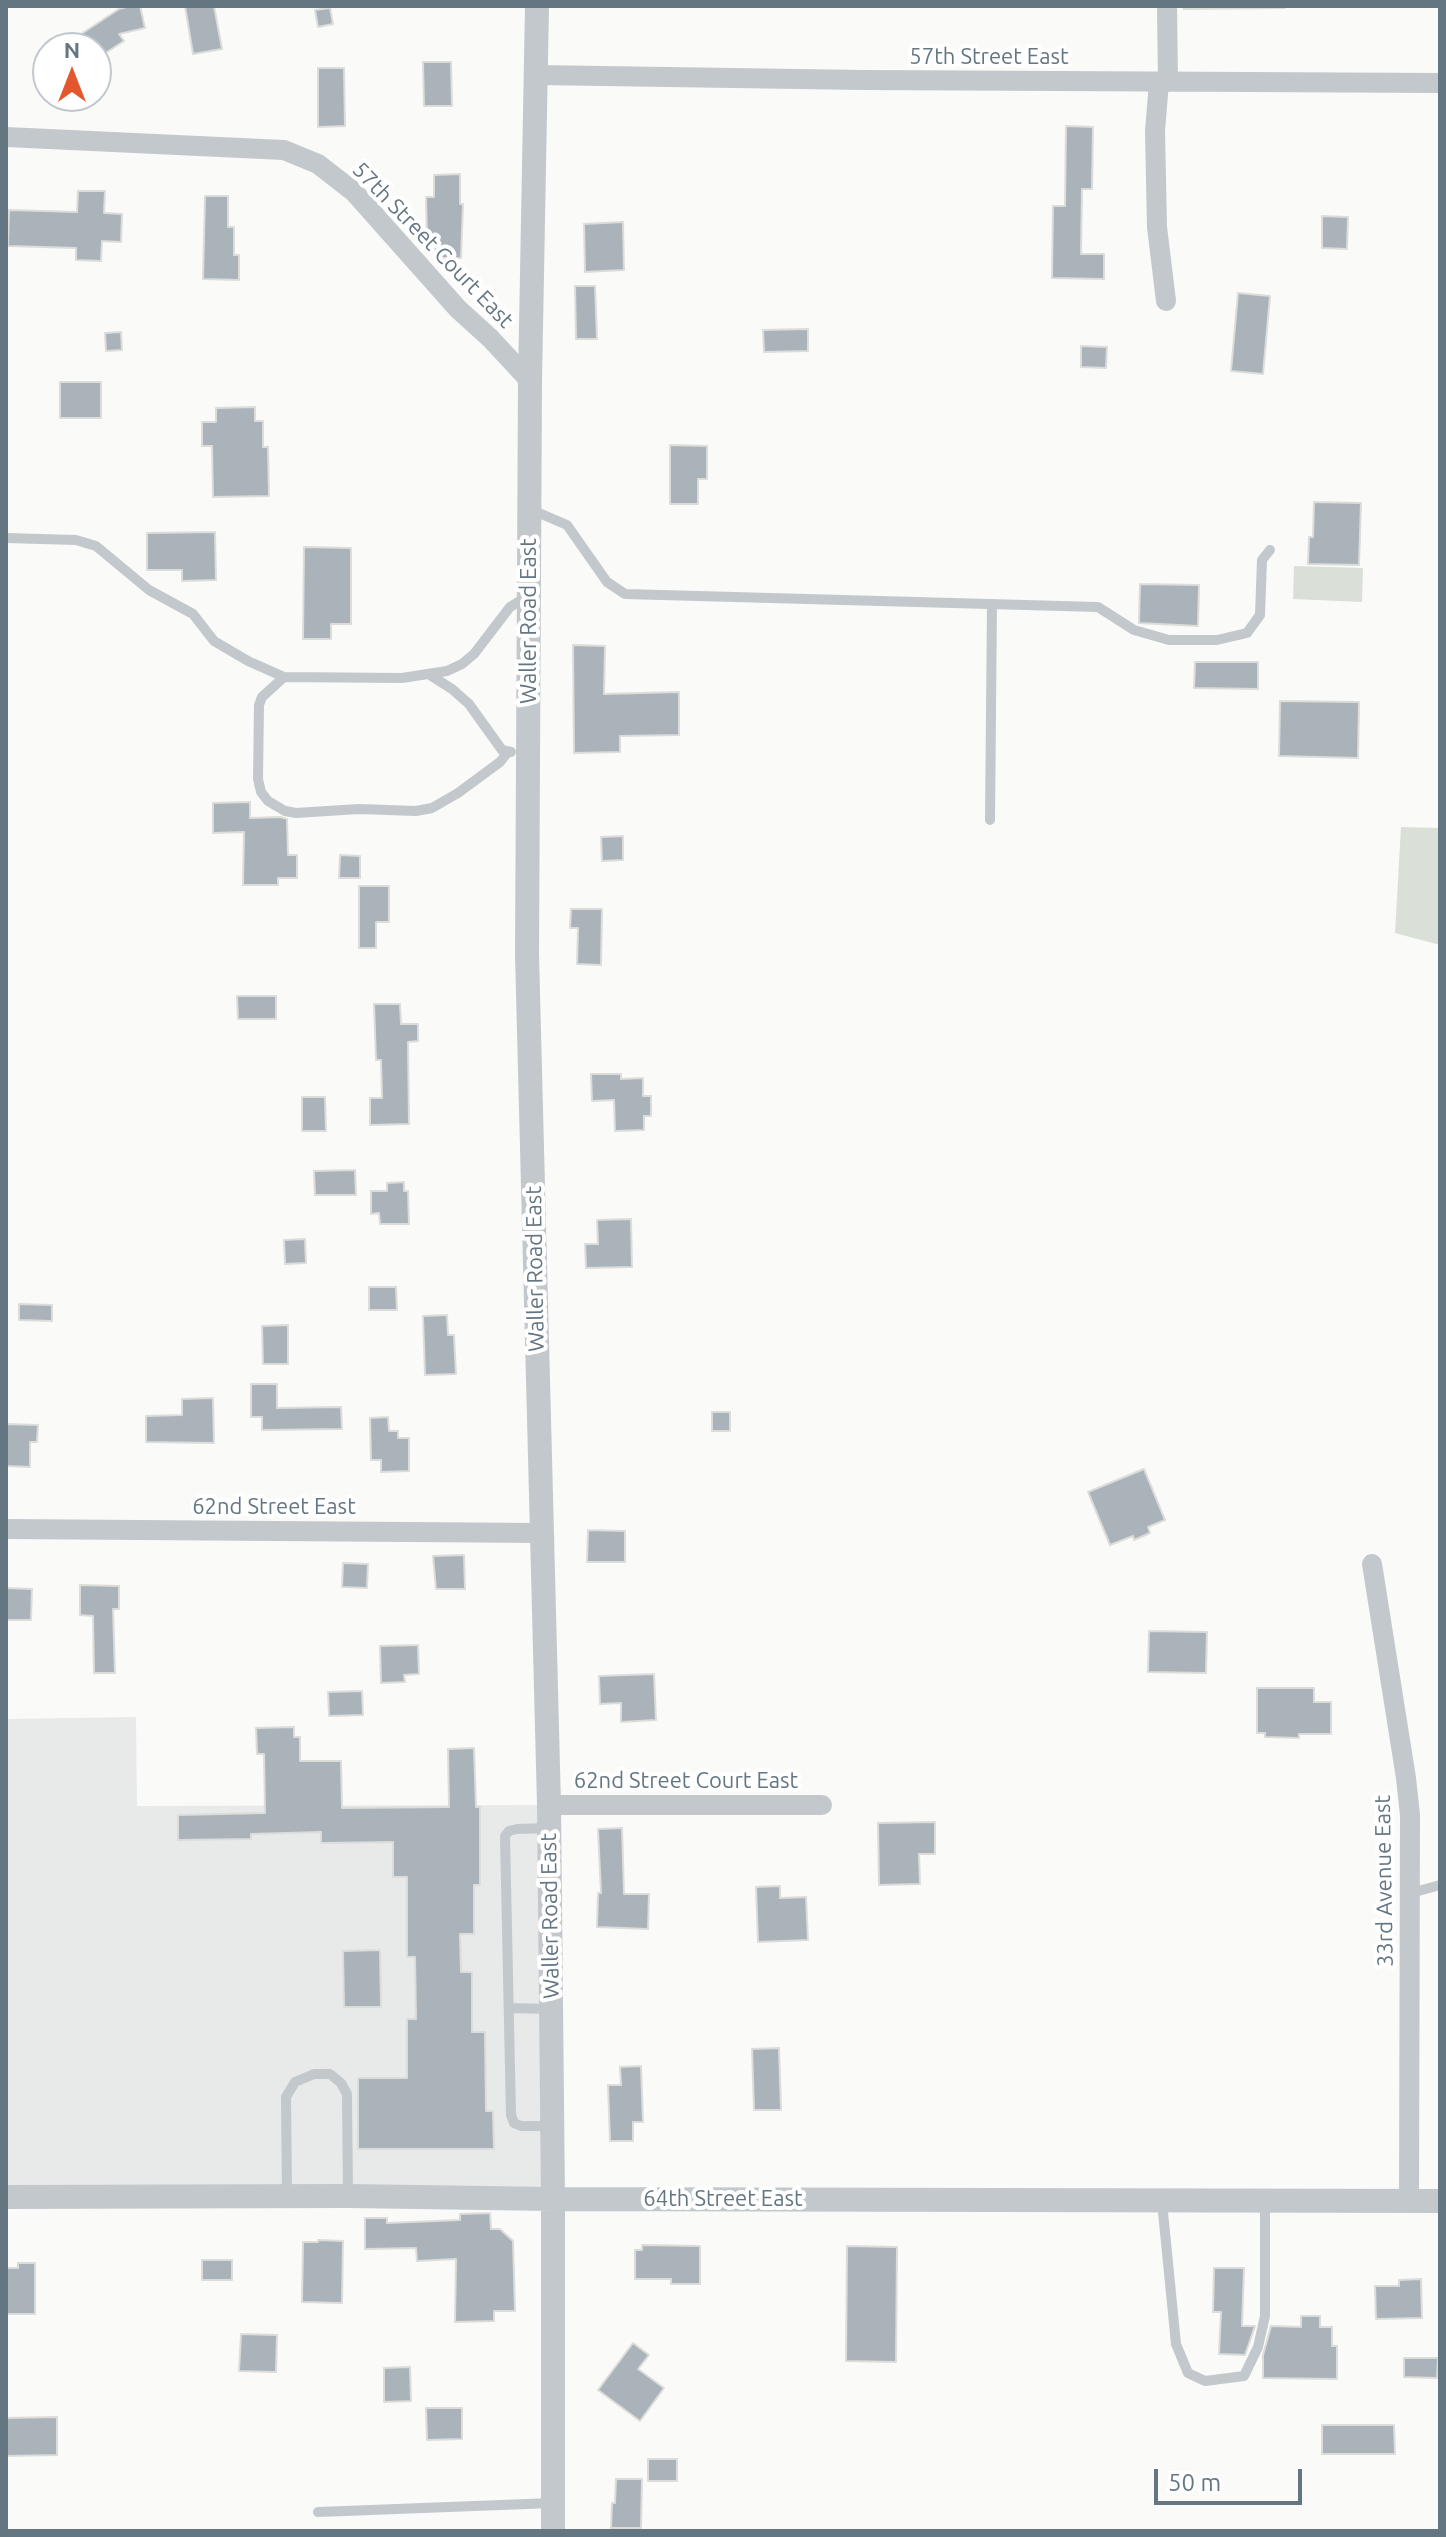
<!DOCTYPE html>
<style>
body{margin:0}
#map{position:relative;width:1446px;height:2537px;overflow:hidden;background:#fafaf8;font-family:Ubuntu,sans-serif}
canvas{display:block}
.frame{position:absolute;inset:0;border:8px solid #657683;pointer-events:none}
.north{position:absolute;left:32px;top:32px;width:80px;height:80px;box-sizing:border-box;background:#fff;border:2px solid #c1c8cd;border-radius:50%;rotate:0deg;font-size:22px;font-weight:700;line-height:32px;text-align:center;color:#657683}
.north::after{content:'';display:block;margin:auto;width:28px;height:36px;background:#e4572e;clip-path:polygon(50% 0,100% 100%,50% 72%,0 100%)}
.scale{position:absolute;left:1154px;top:2469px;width:148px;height:36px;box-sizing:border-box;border:4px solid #657683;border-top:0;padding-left:10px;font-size:24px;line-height:28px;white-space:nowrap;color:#657683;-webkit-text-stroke:6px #fff;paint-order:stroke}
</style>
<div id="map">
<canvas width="1446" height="2537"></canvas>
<div class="frame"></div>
<div class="north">N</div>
<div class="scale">50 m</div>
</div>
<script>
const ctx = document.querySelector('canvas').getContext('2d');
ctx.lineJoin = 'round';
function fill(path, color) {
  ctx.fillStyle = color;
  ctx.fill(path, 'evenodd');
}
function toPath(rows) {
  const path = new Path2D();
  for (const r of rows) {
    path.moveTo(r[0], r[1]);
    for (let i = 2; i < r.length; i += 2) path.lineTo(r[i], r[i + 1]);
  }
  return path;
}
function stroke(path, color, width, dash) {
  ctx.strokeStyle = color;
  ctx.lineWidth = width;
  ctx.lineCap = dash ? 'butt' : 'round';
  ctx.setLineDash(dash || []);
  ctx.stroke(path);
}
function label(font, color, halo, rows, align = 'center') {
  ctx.font = font + ' Ubuntu,sans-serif';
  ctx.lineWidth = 8;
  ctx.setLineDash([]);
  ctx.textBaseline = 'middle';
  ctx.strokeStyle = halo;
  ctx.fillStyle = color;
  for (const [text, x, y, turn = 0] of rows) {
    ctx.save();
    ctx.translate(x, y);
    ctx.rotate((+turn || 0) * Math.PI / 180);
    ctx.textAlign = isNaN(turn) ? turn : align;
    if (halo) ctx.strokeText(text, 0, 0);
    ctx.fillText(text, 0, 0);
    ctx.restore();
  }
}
const built = toPath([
 [136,1717,137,1806,549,1805,553,2199,6,2197,6,1719]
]);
const green = toPath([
 [1183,6,1287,6,1285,9,1183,10],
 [1294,566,1363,568,1362,602,1293,599],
 [1401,827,1440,828,1440,945,1395,933]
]);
const building = toPath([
 [130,6,140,6,145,28,119,34,124,41,96,59,96,48,60,48,119,9,130,6],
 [185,6,214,6,222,49,193,54,185,6],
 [330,8,333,24,318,27,315,10,330,8],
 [423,62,451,62,452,106,424,106,423,62],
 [318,68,344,68,345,126,318,127,318,68],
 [1066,126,1093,127,1092,189,1082,189,1081,254,1104,254,1104,279,1052,278,1053,206,1065,206,1066,126],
 [460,174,460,204,463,204,461,258,434,258,434,236,427,236,426,197,434,197,434,175,460,174],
 [78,191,105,191,104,213,122,214,121,242,102,241,101,261,76,260,76,248,8,246,9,210,77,212,78,191],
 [205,196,228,196,228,227,234,227,234,255,239,255,239,280,203,279,205,196],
 [1322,216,1348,217,1347,249,1322,248,1322,216],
 [623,222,624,270,585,272,584,224,623,222],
 [575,286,595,286,597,339,576,339,575,286],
 [1238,293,1270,296,1263,374,1231,371,1238,293],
 [808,329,808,351,764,352,763,330,808,329],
 [121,332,122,350,106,351,105,333,121,332],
 [1081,346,1107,347,1106,368,1081,367,1081,346],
 [60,382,101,382,101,418,60,418,60,382],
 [255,407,255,421,263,421,263,447,268,447,269,496,213,497,212,446,202,446,202,422,216,422,216,408,255,407],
 [670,445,707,446,707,479,698,479,698,504,670,504,670,445],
 [1314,502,1361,503,1359,565,1308,564,1309,537,1313,537,1314,502],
 [215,532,216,580,182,581,182,570,147,570,147,533,215,532],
 [304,547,351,548,351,624,331,624,331,639,303,639,304,547],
 [1140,584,1199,585,1198,626,1139,623,1140,584],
 [573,645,605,646,604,694,679,692,679,735,620,736,620,752,574,753,573,645],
 [1195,662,1258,662,1258,689,1194,688,1195,662],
 [1280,701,1359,702,1358,758,1279,756,1280,701],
 [250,802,250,818,280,817,287,819,288,855,297,855,297,878,278,878,278,885,243,885,244,832,213,833,213,803,250,802],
 [623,836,623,860,602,861,601,837,623,836],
 [340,855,360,856,360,878,339,878,340,855],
 [359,886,389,886,389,922,376,922,376,948,359,948,359,886],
 [571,909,602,909,601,965,577,964,578,928,570,928,571,909],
 [237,996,276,996,276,1019,238,1019,237,996],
 [374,1004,400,1004,401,1024,418,1024,418,1041,408,1042,409,1124,370,1125,370,1098,382,1098,381,1060,376,1060,374,1004],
 [591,1074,621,1074,621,1079,643,1078,643,1096,651,1096,651,1116,644,1116,644,1130,615,1131,614,1100,592,1101,591,1074],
 [302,1097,325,1097,326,1131,302,1131,302,1097],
 [355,1170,356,1195,315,1195,314,1171,355,1170],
 [404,1182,404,1191,408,1191,409,1224,380,1224,379,1213,371,1214,371,1191,387,1191,387,1183,404,1182],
 [631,1219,632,1267,586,1268,585,1244,598,1244,597,1220,631,1219],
 [305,1239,306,1263,285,1264,284,1240,305,1239],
 [369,1287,396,1287,397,1310,369,1310,369,1287],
 [19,1304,52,1305,52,1321,19,1320,19,1304],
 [447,1315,448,1335,454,1335,456,1374,425,1375,423,1316,447,1315],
 [288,1325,288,1364,263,1364,262,1326,288,1325],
 [251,1384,277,1384,277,1408,341,1407,342,1429,262,1430,262,1417,251,1417,251,1384],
 [213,1398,214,1443,146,1442,146,1416,182,1415,182,1399,213,1398],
 [712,1412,730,1412,730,1431,712,1431,712,1412],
 [388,1417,389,1431,398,1431,398,1438,409,1438,409,1471,381,1472,381,1460,371,1460,370,1418,388,1417],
 [6,1424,38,1425,37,1442,30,1442,30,1467,6,1466,6,1424],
 [1144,1469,1165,1520,1148,1527,1150,1533,1134,1540,1133,1536,1110,1545,1088,1492,1144,1469],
 [588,1530,625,1531,625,1562,587,1562,588,1530],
 [464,1555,465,1589,436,1589,433,1556,464,1555],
 [343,1563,368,1564,367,1588,342,1587,343,1563],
 [80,1585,119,1586,119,1609,113,1609,115,1673,94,1673,93,1616,80,1615,80,1585],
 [6,1588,32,1589,31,1620,6,1620,6,1588],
 [1149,1631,1207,1632,1206,1673,1148,1672,1149,1631],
 [418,1645,419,1674,404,1675,405,1682,381,1683,380,1646,418,1645],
 [654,1674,656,1720,621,1722,621,1703,600,1704,599,1676,654,1674],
 [1257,1688,1314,1688,1314,1702,1331,1702,1331,1734,1299,1734,1299,1738,1265,1737,1265,1733,1257,1733,1257,1688],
 [362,1691,363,1715,329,1716,328,1692,362,1691],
 [294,1727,294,1737,300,1737,300,1761,341,1761,342,1808,449,1807,448,1749,474,1748,476,1807,480,1807,480,1885,474,1885,474,1934,460,1934,461,1972,472,1972,472,2032,485,2032,486,2111,493,2111,494,2149,358,2149,358,2078,407,2078,407,2019,416,2019,415,1957,407,1957,407,1877,393,1877,393,1842,321,1843,321,1832,251,1834,251,1839,178,1840,178,1815,265,1813,264,1754,257,1754,256,1728,294,1727],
 [935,1822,935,1854,919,1854,920,1884,879,1885,878,1823,935,1822],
 [622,1828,624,1894,649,1894,648,1929,597,1927,598,1893,601,1893,598,1829,622,1828],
 [780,1886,780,1898,806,1897,808,1940,758,1942,756,1887,780,1886],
 [380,1950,381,2007,344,2007,343,1951,380,1950],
 [779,2048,781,2110,754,2110,752,2049,779,2048],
 [641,2066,643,2122,633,2122,633,2141,610,2141,608,2085,621,2085,620,2067,641,2066],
 [490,2213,491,2229,500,2229,513,2241,515,2311,494,2311,494,2321,455,2322,456,2259,417,2261,416,2248,365,2249,365,2218,387,2218,387,2223,460,2220,460,2214,490,2213],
 [318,2240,343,2241,342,2303,302,2302,303,2242,318,2242,318,2240],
 [642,2245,700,2246,700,2284,671,2284,671,2279,635,2279,635,2250,642,2250,642,2245],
 [847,2246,897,2247,896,2362,846,2361,847,2246],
 [202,2260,232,2260,232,2280,202,2280,202,2260],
 [18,2263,35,2263,35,2314,7,2314,7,2268,18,2268,18,2263],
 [1214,2268,1244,2268,1242,2326,1255,2326,1245,2355,1219,2354,1221,2312,1213,2312,1214,2268],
 [1421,2279,1422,2318,1376,2319,1375,2286,1399,2286,1399,2280,1421,2279],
 [1301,2316,1320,2316,1320,2327,1332,2327,1332,2346,1337,2346,1337,2379,1263,2378,1263,2355,1271,2326,1301,2327,1301,2316],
 [241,2334,277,2335,276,2372,239,2371,241,2334],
 [633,2343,649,2355,638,2369,664,2388,640,2421,598,2390,633,2343],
 [1404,2358,1438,2358,1437,2378,1404,2377,1404,2358],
 [410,2367,411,2401,384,2402,384,2368,410,2367],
 [426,2408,462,2408,462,2439,427,2440,426,2408],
 [57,2417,57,2455,6,2456,6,2418,57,2417],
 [1322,2425,1394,2425,1395,2454,1322,2454,1322,2425],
 [648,2459,677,2459,677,2481,648,2481,648,2459],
 [616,2479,642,2479,641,2528,611,2528,612,2503,615,2503,616,2479]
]);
const service = toPath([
 [532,510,567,525,607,582,625,594,1098,607,1134,630,1169,640,1217,640,1247,633,1260,615,1262,560,1270,550],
 [6,538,76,540,96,546,149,590,193,614,214,641,248,661,284,677,402,678,447,671,462,664,474,654,510,607,528,596],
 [430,675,452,689,469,704,502,750,511,752],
 [284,677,262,697,259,705,258,779,261,792,268,801,285,811,296,813,359,809,416,811,432,808,458,793,500,762,508,752],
 [990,820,992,604],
 [549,1828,517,1829,509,1831,505,1836,511,2115,514,2123,521,2126,553,2126],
 [1411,1893,1440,1885],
 [509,2008,551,2009],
 [287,2196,286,2097,295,2082,314,2074,330,2074,341,2083,347,2094,348,2196],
 [1162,2202,1176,2344,1188,2373,1205,2381,1244,2376,1258,2347,1265,2316,1265,2200],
 [318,2512,553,2503]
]);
const minor = toPath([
 [1167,6,1168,82],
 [537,75,864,80,1440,83],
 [1159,82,1155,131,1157,227,1166,301],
 [6,137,284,150,318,164,354,192,458,309,490,338,530,381],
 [6,1529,541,1533],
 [1372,1564,1406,1778,1410,1815,1409,2201],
 [549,1805,822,1805]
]);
const tertiary = toPath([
 [537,6,530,381,527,954,549,1805,553,2199,553,2531],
 [6,2197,348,2196,553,2199,1440,2201]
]);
const streetNames = [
 ["57th Street East",989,57],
 ["57th Street Court East",433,245,46],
 ["Waller Road East",529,621,-90],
 ["Waller Road East",535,1269,-91],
 ["62nd Street East",274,1507],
 ["62nd Street Court East",686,1781],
 ["33rd Avenue East",1384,1881,-91],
 ["Waller Road East",550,1916,-91],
 ["64th Street East",723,2199]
];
fill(built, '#e8e9e9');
fill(green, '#dadfd7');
fill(building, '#aab3b9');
stroke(building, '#dcdcda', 2);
stroke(service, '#c3c8cc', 10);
stroke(minor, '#c3c8cc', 20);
stroke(tertiary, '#c3c8cc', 24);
label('22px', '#657683', '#fff', streetNames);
</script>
